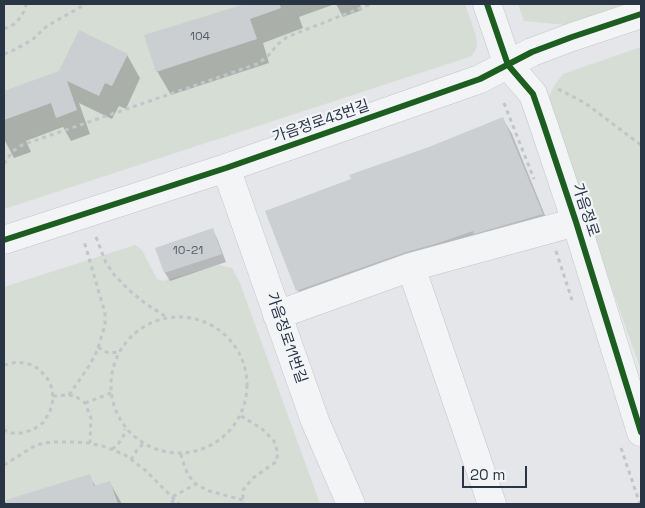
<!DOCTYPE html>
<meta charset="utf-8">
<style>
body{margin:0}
#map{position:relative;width:645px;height:508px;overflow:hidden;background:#e4e6e9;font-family:"Space Grotesk",sans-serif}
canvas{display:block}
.frame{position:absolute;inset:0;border:5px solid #293544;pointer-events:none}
.scale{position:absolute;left:462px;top:466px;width:65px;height:22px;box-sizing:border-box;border:2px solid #293544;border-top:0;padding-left:6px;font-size:15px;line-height:18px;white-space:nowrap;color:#293544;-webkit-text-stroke:4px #f2f5f8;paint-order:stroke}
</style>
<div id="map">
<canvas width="645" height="508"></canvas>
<div class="frame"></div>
<div class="scale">20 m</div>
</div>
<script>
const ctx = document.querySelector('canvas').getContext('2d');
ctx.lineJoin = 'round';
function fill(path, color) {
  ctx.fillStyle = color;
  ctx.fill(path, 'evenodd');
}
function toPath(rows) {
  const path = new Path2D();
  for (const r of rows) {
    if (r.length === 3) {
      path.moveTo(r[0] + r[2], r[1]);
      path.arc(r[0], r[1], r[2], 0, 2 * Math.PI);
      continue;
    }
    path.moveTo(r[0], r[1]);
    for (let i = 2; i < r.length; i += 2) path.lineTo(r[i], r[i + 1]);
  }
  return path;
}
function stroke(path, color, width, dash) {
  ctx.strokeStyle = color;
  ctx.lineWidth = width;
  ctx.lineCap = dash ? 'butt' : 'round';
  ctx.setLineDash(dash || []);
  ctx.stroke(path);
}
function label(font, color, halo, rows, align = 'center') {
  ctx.font = font + ' "Space Grotesk","Noto Sans KR",sans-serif';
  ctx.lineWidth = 4.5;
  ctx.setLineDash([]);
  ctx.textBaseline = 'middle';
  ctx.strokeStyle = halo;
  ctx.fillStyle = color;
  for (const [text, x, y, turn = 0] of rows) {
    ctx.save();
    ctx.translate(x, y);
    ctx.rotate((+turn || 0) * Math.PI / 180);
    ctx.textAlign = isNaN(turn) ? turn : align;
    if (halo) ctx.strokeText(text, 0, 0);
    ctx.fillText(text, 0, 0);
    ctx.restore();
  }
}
const green = toPath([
 [4,4,465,4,476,36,477,46,472,56,4,209],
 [518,4,624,4,567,25,524,21],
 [641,47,641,370,546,103,554,86,563,74],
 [135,245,142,250,157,279,163,281,219,265,232,268,240,283,320,504,4,504,4,287]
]);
const shadow = toPath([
 [249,4,335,4,299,17,303,28,263,43,269,63,171,95,157,71,146,36],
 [336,4,360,4,362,10,343,17],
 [127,55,140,78,126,109,119,106,112,119,79,103,90,134,71,141,63,127,26,141,31,152,14,158,4,139,4,92,60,72],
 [503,119,512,134,551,230,307,307,298,291,267,212,352,179],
 [212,229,217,238,226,262,170,281,165,273,157,248],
 [89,476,96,487,110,483,122,504,4,504,4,502]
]);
const building = toPath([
 [245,4,279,4,281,8,250,19,257,39,156,72,144,35],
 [79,30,128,54,112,86,105,83,99,96,67,81,77,110,56,118,51,103,4,120,4,91,59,71],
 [503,117,543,214,474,234,473,231,435,244,406,252,296,291,265,211,351,179,349,175,429,147],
 [213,228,222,254,164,273,155,248],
 [90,474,94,486,110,481,118,504,6,504,6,500]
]);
const path = toPath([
 [4,29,11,26,17,22,25,10,26,4],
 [4,54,12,51,32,40,47,26,86,4],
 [558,89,585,103,641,145],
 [504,103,534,179],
 [4,164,12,152,22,145,257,64,267,57,278,44,287,37,371,4],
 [96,237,106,263,115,276,130,291,146,304,168,318],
 [556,251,572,300],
 [179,385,68],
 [98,347,106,352,111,353,119,352],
 [4,365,17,362,29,364,39,369,47,378,52,388,53,400,50,411,44,422,34,429,23,433,11,433,4,430],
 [69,395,89,366,97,351,105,325,105,313,84,241],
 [53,396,69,395,75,396,85,403,91,418,90,443],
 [85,403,111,393],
 [241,416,261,428,274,441,278,453,276,462,253,478,243,490,243,504],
 [621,448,640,504],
 [112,449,117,446,124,435,125,429],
 [181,454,182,459,188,475,196,484,209,491,243,500],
 [131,460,137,450,143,444],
 [4,465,36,445,51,442,73,442,90,443,106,447,125,455,145,470,179,504],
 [173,504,172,497,196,484]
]);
const minor = toPath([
 [487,4,508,65,533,94,543,123,576,222,641,432],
 [226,168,315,421,351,504],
 [4,240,226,168,480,79,532,52,572,37,641,14],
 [411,267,492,504],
 [277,315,411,267,576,222]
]);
const cycleway = toPath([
 [487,4,508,65,533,94,543,123,576,222,641,432],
 [4,240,226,168,480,79,532,52,572,37,641,14]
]);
const numberNames = [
 ["104",200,37],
 ["10-21",188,251]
];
const streetNames = [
 ["가음정로43번길",321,122,-19],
 ["가음정로",585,210,72],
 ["가음정로11번길",286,338,71]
];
fill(green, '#d5ddd4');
fill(shadow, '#0003');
fill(building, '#cccfd2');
stroke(minor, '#c2c4c7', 29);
stroke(path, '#c2c5c8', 3, [4, 4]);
stroke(minor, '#f3f4f6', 28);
stroke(cycleway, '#1b5e20', 6);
label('12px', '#525c68', null, numberNames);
label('15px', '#293544', '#f2f5f8', streetNames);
</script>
